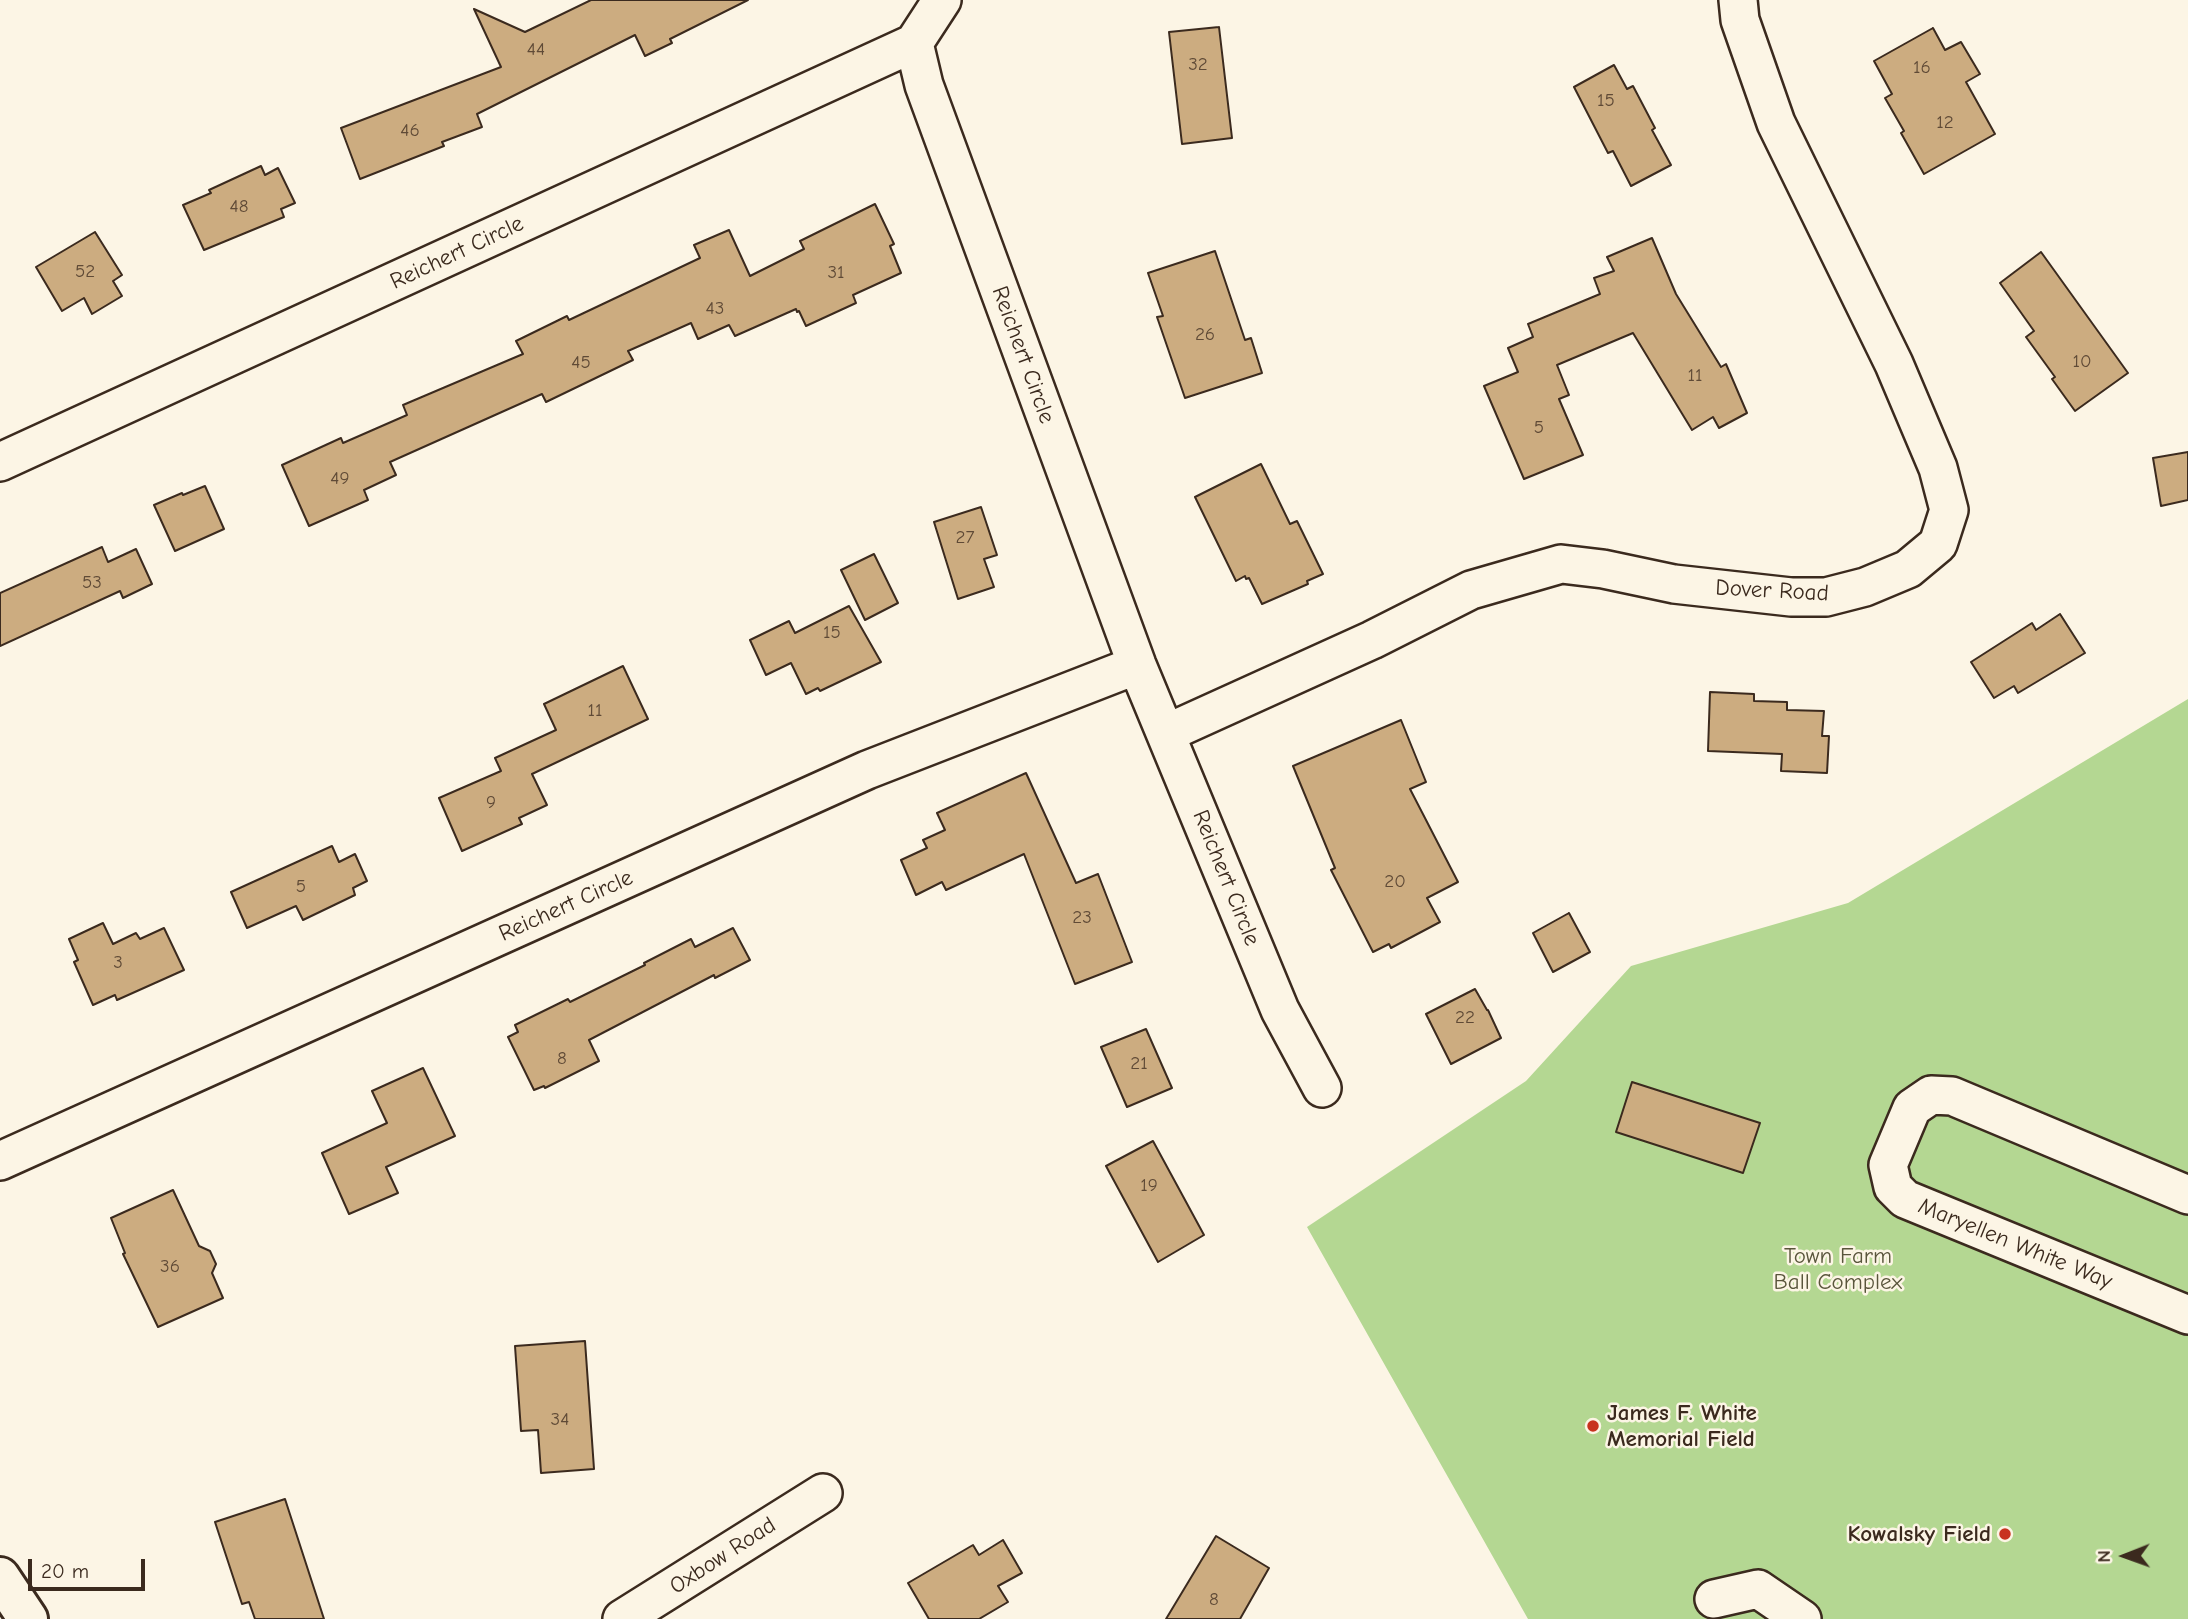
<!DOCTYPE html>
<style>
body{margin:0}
#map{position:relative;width:2188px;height:1619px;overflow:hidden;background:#fcf5e5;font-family:"Comic Neue",sans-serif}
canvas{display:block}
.north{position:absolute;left:2090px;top:1521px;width:70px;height:70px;-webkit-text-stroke:5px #fcf5e5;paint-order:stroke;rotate:269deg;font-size:19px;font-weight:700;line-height:28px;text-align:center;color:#3b2a1e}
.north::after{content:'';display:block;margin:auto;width:24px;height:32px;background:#3b2a1e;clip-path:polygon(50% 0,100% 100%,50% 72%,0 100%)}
.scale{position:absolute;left:28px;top:1559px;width:117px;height:32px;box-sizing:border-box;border:4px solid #3b2a1e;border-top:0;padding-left:9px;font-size:21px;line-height:24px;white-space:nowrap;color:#3b2a1e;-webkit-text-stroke:5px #fcf5e5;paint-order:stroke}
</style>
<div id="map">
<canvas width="2188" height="1619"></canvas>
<div class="north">N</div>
<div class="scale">20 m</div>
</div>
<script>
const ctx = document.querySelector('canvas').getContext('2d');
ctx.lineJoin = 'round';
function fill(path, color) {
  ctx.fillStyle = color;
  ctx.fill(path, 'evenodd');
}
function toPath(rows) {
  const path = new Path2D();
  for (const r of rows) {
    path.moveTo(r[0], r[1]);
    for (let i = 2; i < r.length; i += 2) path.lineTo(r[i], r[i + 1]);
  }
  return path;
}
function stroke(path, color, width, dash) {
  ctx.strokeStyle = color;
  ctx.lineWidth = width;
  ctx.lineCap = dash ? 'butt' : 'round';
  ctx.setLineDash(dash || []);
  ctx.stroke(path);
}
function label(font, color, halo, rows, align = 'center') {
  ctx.font = font + ' "Comic Neue",sans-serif';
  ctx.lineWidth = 5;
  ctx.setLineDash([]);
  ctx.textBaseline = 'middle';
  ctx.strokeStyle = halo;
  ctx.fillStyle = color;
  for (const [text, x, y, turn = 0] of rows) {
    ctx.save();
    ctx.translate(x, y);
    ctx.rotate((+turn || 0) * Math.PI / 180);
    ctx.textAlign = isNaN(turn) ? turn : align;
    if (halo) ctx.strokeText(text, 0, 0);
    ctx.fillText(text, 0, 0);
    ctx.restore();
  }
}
const green = toPath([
 [2188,699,2188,1619,1528,1619,1307,1227,1526,1081,1631,966,1848,903]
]);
const building = toPath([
 [591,0,748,0,670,39,672,43,645,56,635,35,477,114,482,127,442,142,444,146,360,179,341,128,501,67,474,9,525,32,591,0],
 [1219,27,1232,138,1182,144,1169,32,1219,27],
 [1933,28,1945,50,1961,42,1980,74,1966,82,1995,134,1924,174,1901,133,1904,131,1885,98,1892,94,1874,61,1933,28],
 [1614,65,1627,89,1633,86,1655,128,1652,130,1671,165,1631,186,1613,151,1608,153,1574,87,1614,65],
 [261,166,265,175,278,168,295,203,281,209,284,217,204,250,183,205,211,193,209,190,261,166],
 [875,204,894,244,890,246,901,273,853,295,856,303,806,326,799,311,797,312,796,309,735,336,729,325,698,339,691,323,628,351,633,360,546,402,542,394,390,462,396,475,364,490,368,500,309,526,282,465,341,438,343,443,407,415,403,405,523,354,516,341,567,316,569,320,700,258,694,245,729,230,750,276,804,249,800,241,875,204],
 [95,232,122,275,113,281,122,296,92,314,84,298,62,311,36,267,95,232],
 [1652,238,1676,294,1721,367,1726,364,1747,413,1719,428,1713,417,1692,430,1633,333,1557,365,1569,395,1559,399,1583,455,1524,479,1484,386,1518,372,1508,348,1533,337,1528,324,1600,294,1594,278,1614,271,1607,257,1652,238],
 [1215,251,1245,340,1251,338,1262,373,1185,398,1157,317,1163,316,1148,273,1215,251],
 [2041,252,2128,373,2075,411,2052,379,2055,377,2026,337,2034,331,2000,283,2041,252],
 [2188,452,2188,500,2161,506,2153,458,2188,452],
 [1261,464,1290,524,1297,521,1323,574,1307,581,1308,584,1262,604,1249,578,1246,579,1245,576,1236,581,1195,497,1261,464],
 [205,486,224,529,175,551,154,505,182,493,183,495,205,486],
 [981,507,997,555,984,559,994,587,958,599,934,522,981,507],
 [102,547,108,562,136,549,152,584,123,598,120,591,0,646,0,593,102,547],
 [874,554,898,603,865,620,841,570,874,554],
 [849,606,881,662,820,691,818,688,806,694,791,663,766,675,750,640,789,621,795,633,849,606],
 [2060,614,2085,653,2018,693,2014,686,1994,698,1971,662,2032,623,2036,630,2060,614],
 [623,666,648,719,532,774,547,805,519,818,522,824,462,851,439,798,501,771,495,758,556,730,544,704,623,666],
 [1710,692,1754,694,1754,701,1787,702,1787,710,1824,711,1822,736,1829,736,1827,773,1781,771,1782,754,1708,751,1710,692],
 [1401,720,1426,782,1410,789,1458,882,1427,898,1440,922,1391,948,1389,944,1373,952,1331,870,1335,868,1293,766,1401,720],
 [1026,773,1076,883,1098,874,1132,962,1075,984,1024,854,946,890,942,882,916,895,901,860,927,848,923,840,945,830,937,813,1026,773],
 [332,846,339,862,355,854,367,881,353,888,355,895,303,920,296,906,247,928,231,892,332,846],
 [1569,913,1590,952,1553,972,1533,933,1569,913],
 [103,923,113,944,136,933,140,939,164,928,184,970,117,1000,115,995,93,1005,74,962,78,960,69,939,103,923],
 [733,928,750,960,715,978,714,975,589,1040,599,1061,545,1088,544,1086,534,1090,508,1037,518,1032,515,1025,568,999,570,1002,645,965,644,963,691,939,695,947,733,928],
 [1475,989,1487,1010,1488,1010,1501,1038,1451,1064,1426,1014,1475,989],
 [1146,1029,1172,1088,1127,1107,1101,1047,1146,1029],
 [423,1068,455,1136,386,1167,398,1193,349,1214,322,1153,387,1123,372,1091,423,1068],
 [1632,1082,1760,1123,1743,1173,1616,1132,1632,1082],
 [1153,1141,1204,1235,1158,1262,1106,1166,1153,1141],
 [173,1190,199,1246,210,1251,216,1264,212,1273,223,1298,158,1327,123,1254,125,1253,111,1218,173,1190],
 [585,1341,594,1469,541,1473,538,1430,521,1431,515,1346,585,1341],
 [285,1499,324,1619,255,1619,249,1602,242,1604,215,1522,285,1499],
 [1216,1536,1269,1568,1240,1619,1166,1619,1216,1536],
 [1003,1540,1022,1573,998,1586,1008,1602,979,1619,929,1619,908,1583,973,1545,979,1555,1003,1540]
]);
const street = toPath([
 [914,43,924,85,1137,665,1280,1010,1322,1088],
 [0,462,914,43,942,0],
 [1167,733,1372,640,1471,590,1561,564,1603,569,1674,584,1791,597,1826,597,1865,587,1908,569,1938,544,1949,510,1938,468,1894,364,1776,123,1740,20,1738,0],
 [0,1161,867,770,1137,665],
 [2188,1195,1952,1096,1931,1095,1912,1108,1888,1165,1893,1187,1905,1199,2188,1315],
 [1714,1599,1758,1589,1802,1619],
 [622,1619,823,1493]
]);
const secondary = toPath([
 [0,1577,28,1619]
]);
const markers = [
 [1593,1426,7,"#c8321e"],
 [2005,1534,7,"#c8321e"]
];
const numberNames = [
 ["44",536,50],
 ["32",1198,65],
 ["16",1922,68],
 ["15",1606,101],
 ["12",1945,123],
 ["46",410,131],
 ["48",239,207],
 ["52",85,272],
 ["31",836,273],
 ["43",715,309],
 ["26",1205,335],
 ["10",2082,362],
 ["45",581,363],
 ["11",1695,376],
 ["5",1539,428],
 ["49",340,479],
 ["27",965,538],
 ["53",92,583],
 ["15",832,633],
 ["11",595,711],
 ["9",491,803],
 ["20",1395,882],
 ["5",301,887],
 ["23",1082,918],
 ["3",118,963],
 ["22",1465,1018],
 ["8",562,1059],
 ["21",1139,1064],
 ["19",1149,1186],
 ["36",170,1267],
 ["34",560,1420],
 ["8",1214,1600]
];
const streetNames = [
 ["Reichert Circle",457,253,-25],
 ["Reichert Circle",1023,355,70],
 ["Dover Road",1772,591,3],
 ["Reichert Circle",1226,878,68],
 ["Reichert Circle",566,906,-24],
 ["Maryellen White Way",2015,1244,22],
 ["Oxbow Road",723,1556,-33]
];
const parkNames = [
 ["Town Farm",1838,1256],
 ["Ball Complex",1838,1282]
];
const poiNames = [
 ["James F. White",1607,1413],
 ["Memorial Field",1607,1439],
 ["Kowalsky Field",1991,1534,"right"]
];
fill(green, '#b4d792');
fill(building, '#ccac80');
stroke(building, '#3b2a1e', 2);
stroke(street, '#3b2a1e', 42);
stroke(secondary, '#3b2a1e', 44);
stroke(street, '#fcf5e5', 37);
stroke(secondary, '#fcf5e5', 38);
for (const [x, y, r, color] of markers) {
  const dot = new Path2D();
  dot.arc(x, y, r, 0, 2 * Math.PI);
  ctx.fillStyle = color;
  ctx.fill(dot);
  stroke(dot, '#fcf5e5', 2.5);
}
label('19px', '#5f4a36', null, numberNames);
label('23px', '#3b2a1e', '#fcf5e5', streetNames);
label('23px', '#59553b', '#fcf5e5', parkNames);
label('bold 23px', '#3b2a1e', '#fcf5e5', poiNames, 'left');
</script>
